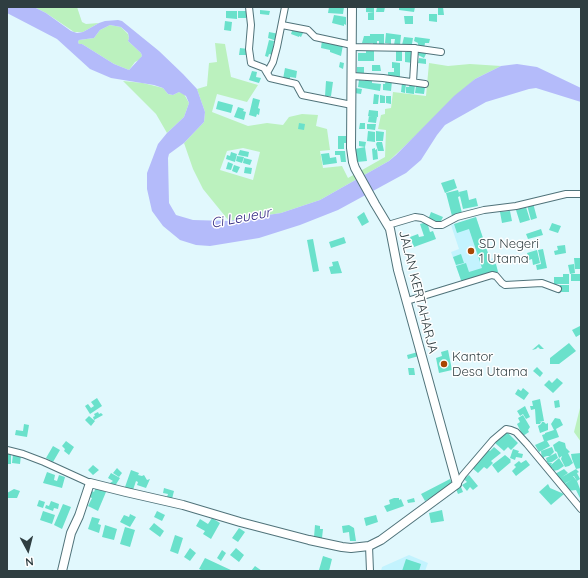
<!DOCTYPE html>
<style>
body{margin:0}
#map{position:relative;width:588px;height:578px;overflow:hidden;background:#e1f8fd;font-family:Quicksand,sans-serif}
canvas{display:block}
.frame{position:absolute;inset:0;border:8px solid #2f3e41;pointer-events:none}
.north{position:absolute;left:8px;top:530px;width:40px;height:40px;-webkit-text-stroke:3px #fff;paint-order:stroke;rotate:173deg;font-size:11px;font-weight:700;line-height:16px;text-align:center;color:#2f3e41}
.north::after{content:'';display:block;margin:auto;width:14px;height:18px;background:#2f3e41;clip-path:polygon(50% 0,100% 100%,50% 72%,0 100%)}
</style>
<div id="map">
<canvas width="588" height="578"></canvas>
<div class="frame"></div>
<div class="north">N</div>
</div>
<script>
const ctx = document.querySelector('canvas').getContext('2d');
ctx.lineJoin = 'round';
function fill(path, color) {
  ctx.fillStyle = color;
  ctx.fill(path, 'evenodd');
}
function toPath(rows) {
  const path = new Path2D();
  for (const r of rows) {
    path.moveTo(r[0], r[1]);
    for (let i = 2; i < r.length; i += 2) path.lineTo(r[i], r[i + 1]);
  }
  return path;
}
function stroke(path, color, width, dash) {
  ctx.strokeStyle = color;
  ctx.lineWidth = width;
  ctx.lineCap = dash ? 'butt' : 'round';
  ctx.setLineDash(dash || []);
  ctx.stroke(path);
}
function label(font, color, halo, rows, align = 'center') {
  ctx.font = font + ' Quicksand,sans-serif';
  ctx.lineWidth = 3;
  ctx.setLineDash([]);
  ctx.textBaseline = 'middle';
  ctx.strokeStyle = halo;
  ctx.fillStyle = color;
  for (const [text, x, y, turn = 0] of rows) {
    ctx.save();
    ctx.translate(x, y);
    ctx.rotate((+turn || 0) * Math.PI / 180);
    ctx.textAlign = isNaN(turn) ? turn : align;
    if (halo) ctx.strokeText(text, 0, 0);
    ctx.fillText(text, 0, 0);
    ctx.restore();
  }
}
const built = toPath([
 [476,217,490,259,494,258,498,272,462,283,451,252,459,249,451,225],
 [409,555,428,563,425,571,381,571,382,567]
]);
const green = toPath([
 [34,7,77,7,82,22,86,24,99,23,83,32,74,32,46,13],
 [110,25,121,27,128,34,129,38,128,41,141,53,142,56,139,60,135,62,129,70,114,64,82,44,79,44,78,42,79,40,94,38,100,30],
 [215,43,225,44,231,77,258,85,247,102,217,94,212,112,248,126,267,123,283,125,289,117,302,114,318,115,316,126,327,129,330,150,320,151,323,168,342,166,348,178,385,157,386,130,378,129,381,115,385,114,385,109,391,108,393,92,426,96,429,63,448,66,470,64,501,66,475,79,389,161,320,200,281,213,229,221,203,189,193,169,184,143,204,122,205,112,197,89,207,86,209,63,217,62],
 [243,148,260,152,253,180,220,170,227,151],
 [123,81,143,83,163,88,168,94,173,95,179,92,184,94,189,103,184,117,167,133,156,114],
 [581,404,581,442,574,432]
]);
const water = toPath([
 [7,7,34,7,46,13,71,31,77,33,83,32,99,23,105,21,118,20,122,21,159,51,183,74,197,89,205,112,204,122,184,143,169,154,168,158,169,203,176,215,193,220,229,221,281,213,320,200,389,161,396,155,454,96,475,79,501,66,517,64,537,67,581,88,581,102,536,88,529,89,486,102,445,125,437,135,421,160,406,173,338,210,300,225,259,238,210,246,196,245,180,240,163,226,152,211,147,189,147,173,158,144,167,133,184,117,189,103,186,96,179,92,173,95,168,94,163,88,154,85,111,78,90,69,57,39,7,13],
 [110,25,121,27,128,33,129,38,128,41,141,53,142,56,129,70,114,64,82,44,79,44,78,42,79,40,94,38,100,30]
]);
const building = toPath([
 [329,7,344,7,343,14,328,13],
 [366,7,374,8,374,13,366,12],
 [377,7,385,7,384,12,376,12],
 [399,7,415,7,414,12,399,10],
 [438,7,443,7,444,15,438,15],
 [260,10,270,11,269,15,260,14],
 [226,11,237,11,237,19,226,18],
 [238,11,246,11,246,18,238,18],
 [368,13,374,13,374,20,368,20],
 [429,14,437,14,437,22,429,21],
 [334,15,346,17,346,25,344,24,344,26,332,23],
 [404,16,413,16,413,24,405,24],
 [225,21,232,22,231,31,224,30],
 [293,28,301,31,303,33,301,37,299,36,299,37,291,34],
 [269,32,279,34,277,41,268,38],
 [386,33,401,35,400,45,394,45,395,39,391,39,391,44,385,43],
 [370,34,384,34,384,46,379,46,379,41,377,41,377,46,373,46,373,43,362,43,364,36,370,36],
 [404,37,413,38,412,44,409,44,408,46,402,45],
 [415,37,430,39,429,43,425,43,424,49,417,48,418,43,414,41],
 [269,40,274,41,273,48,275,49,274,55,269,54,268,57,265,56],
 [322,40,343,45,341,56,330,52,330,50,321,48],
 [240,48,248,49,247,55,239,55],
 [366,49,374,49,374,61,358,61,358,53,366,53],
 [407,50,414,51,413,63,405,62,405,52,407,52],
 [420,50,427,52,424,58,418,55],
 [396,51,402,51,402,61,396,61],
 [419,58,426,59,426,64,418,63],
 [340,62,344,63,343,69,339,67],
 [392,62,400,63,400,78,388,78,388,72,394,72,394,68,392,68],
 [372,65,380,65,381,71,372,71],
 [357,67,364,67,364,75,357,75],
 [285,68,297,71,296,78,290,77,290,80,283,79],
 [252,71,257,72,256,77,261,78,259,83,249,80],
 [366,77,372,78,372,83,381,84,380,91,358,87,359,80,365,81],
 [386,80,392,81,391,91,383,90,383,84,385,84],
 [326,81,333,82,331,96,325,96],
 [402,83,406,84,405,93,401,92],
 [410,84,415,85,414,94,406,93,406,87,409,87],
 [416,86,425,87,424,94,415,93],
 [355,88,362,89,361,94,354,93],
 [374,94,379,95,378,104,373,104],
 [380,95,385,96,385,103,380,103],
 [386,96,391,96,391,104,386,103],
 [253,98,260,100,258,108,260,109,259,115,257,114,256,117,249,115],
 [218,101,233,105,231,113,216,109],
 [238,107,244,109,243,111,246,112,244,120,234,117],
 [369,110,378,111,378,117,368,116],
 [369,116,377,117,376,123,368,122],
 [299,123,305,124,304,130,298,129],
 [360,123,365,123,365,129,359,129],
 [367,124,376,124,375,130,367,129],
 [368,131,375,132,375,142,367,141],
 [376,131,384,132,383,141,376,141],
 [338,136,346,136,346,143,344,143,344,149,338,149],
 [359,141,366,142,365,147,359,146],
 [377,142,382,142,384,151,378,151,376,144],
 [365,147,367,161,357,162,355,149],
 [375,148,375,150,377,149,378,159,373,160,372,149],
 [240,150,249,152,248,157,238,155],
 [335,151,345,151,346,162,341,162,340,155,335,155],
 [231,152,237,154,235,162,226,159,227,155,230,156],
 [329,153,330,158,336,157,337,163,323,165,321,154],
 [237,156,244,157,242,163,236,161],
 [244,158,252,160,250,165,243,163],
 [228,162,233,164,231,170,226,169],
 [234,165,240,167,237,173,232,171],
 [245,167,252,168,251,174,244,173],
 [454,179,457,188,445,193,441,183],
 [458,190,460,196,458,197,462,213,452,216,446,193],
 [467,190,469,200,476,198,478,206,463,209,459,192],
 [533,203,537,218,531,220,527,205],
 [526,207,530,220,520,223,516,210],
 [510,211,512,221,502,223,500,212],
 [364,212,369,222,362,226,357,217],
 [431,212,443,217,439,225,428,220],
 [476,217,492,265,496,264,498,272,462,283,456,266,466,263,469,272,482,268,469,229,457,233,454,224],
 [427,222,430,232,433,231,436,239,414,247,410,237,418,234,419,237,424,236,420,224],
 [552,223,561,226,558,233,549,230],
 [541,229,543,235,528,239,526,234],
 [344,237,346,243,331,248,329,242],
 [313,239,319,271,313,272,307,240],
 [565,245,566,253,555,255,554,251,558,250,557,246],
 [543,249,547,268,537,270,536,265,541,264,538,250],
 [537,250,540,263,533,265,532,259,529,260,527,253],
 [461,254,464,263,456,265,453,257],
 [574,258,580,258,581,269,575,269],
 [338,261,342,273,331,274,329,267,333,266,332,262],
 [574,264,575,273,570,274,568,265],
 [563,274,569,274,569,284,554,284,554,277,563,277],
 [571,274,581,274,581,281,571,281],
 [560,285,569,285,569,292,560,292],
 [580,326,581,334,576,337,572,330],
 [569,343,576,351,559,364,550,364,550,358],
 [539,344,544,349,540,349,538,347,536,349,532,350],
 [448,350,452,370,439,373,436,358,442,356,441,352],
 [418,352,419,356,408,359,407,355],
 [537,367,543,373,540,377,533,371],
 [408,368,414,368,415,375,409,375],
 [557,378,563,383,553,393,544,385,549,380,552,383],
 [523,388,529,393,524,400,515,394,518,389,521,391],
 [97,398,102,406,90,414,85,406,88,404,91,408,94,406,91,402],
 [540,399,544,421,539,422,541,422,540,424,536,424,535,409,531,410,530,406,533,406,532,401],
 [559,400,560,407,555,408,554,401],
 [525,406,530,417,526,419,523,414,520,416,517,411],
 [98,412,99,414,101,413,103,415,94,420,93,417,95,416,94,414],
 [523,415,530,427,528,430,529,432,523,436,517,424,520,422,518,418],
 [89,416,95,421,91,426,85,420],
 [555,418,560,419,563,425,556,429,559,437,547,441,550,446,539,452,535,445,544,441,542,435,545,434,545,433,554,430,551,424],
 [542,422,544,422,546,424,548,423,548,430,540,433,538,426,541,424],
 [24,424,29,425,27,437,15,435,16,430,23,431],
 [506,431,518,443,511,450,508,447,504,451,495,443],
 [66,441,74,447,69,455,64,451,65,449,62,446],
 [559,441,565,443,566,448,570,452,568,453,573,463,569,466,565,467,561,459,562,456,559,458,557,452,555,451,553,445],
 [53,446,60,450,53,462,46,458],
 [494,447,501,453,491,461,493,463,487,469,484,467,478,473,471,467,487,449,490,451],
 [552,447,554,452,550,456,547,456,544,457,544,460,542,460,541,451],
 [513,449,519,451,518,453,523,454,522,458,516,457,515,460,510,458],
 [7,453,11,453,11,464,7,464],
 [556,453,558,458,552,462,547,462,546,458],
 [581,453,581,468,576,469,579,472,577,473,580,479,577,481,574,476,573,476,577,481,580,489,581,489,581,500,576,490,567,491,563,485,571,480,562,485,555,474,564,469,568,473,562,477,564,481,562,477,576,469,572,459,571,454],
 [13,454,21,455,20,464,12,463],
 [505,455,511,460,510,461,511,462,498,473,492,465],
 [559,458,564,466,558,470,553,471,553,468,550,471,546,465,548,462,552,463,551,465],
 [526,460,530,465,516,476,512,471,516,467,514,465,519,461,521,463],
 [93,465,99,470,93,475,88,470],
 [117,468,122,473,119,477,113,473],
 [131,470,139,473,138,475,142,476,144,475,147,480,150,479,146,488,137,485,138,482,136,481,133,490,125,487],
 [47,472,55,475,54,480,57,481,59,475,65,477,62,488,43,483],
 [111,473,120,478,115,486,110,483,113,481,108,478],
 [469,475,478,486,473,490,470,487,467,491,462,485,467,482,464,479],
 [450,479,453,485,425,501,421,494],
 [548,484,550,488,564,494,551,505,539,492],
 [96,487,106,492,98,511,88,506,92,498,87,496,90,490,94,492],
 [461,487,463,492,458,494,456,489],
 [164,488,174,491,172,499,167,497,168,494,163,493],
 [14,489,20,491,17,498,8,498,7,493],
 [394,498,399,498,399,500,401,499,404,506,387,512,384,506,390,504,389,500],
 [414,498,415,502,408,503,407,500],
 [39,500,45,502,43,508,37,506],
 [51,501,59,504,58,509,54,508,53,511,45,508,46,505,49,506],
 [63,504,71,507,62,529,54,525],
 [442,510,444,521,431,523,429,513],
 [43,511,55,515,52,524,40,520],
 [157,511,165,515,162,521,154,517],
 [130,514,136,517,130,527,120,522,124,515,129,517],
 [376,515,378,522,366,526,364,518],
 [92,517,100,519,98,524,101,525,99,533,88,529],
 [212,518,220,523,211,539,203,534,205,531,196,526,200,519,208,524],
 [154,523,164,531,160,537,149,529],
 [105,525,117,529,114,540,102,537],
 [315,525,320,526,320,529,323,529,322,538,314,537],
 [349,525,354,528,356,541,350,541,349,532,343,533,342,526],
 [125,527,135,530,130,547,120,544],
 [239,528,245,532,238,542,232,538],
 [175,535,183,538,178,554,170,551],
 [190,548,196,553,190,561,184,557],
 [236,548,244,555,239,562,230,555],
 [222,550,226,553,221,561,217,558],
 [323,556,332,559,329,571,319,570],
 [205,558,233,571,204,571,199,569],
 [406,559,421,564,419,571,402,571],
 [255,566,262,571,251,571]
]);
const minor = toPath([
 [249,7,251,25,249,49,251,63,264,68,270,78,296,84,302,95,352,105],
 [282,25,308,30,315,37,352,45],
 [352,47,413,48,441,52],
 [267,73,273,62,277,47,285,7],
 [352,76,383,78,425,84],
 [413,82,415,48],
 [388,225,415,217,422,218,435,225,442,225,457,217,484,210,516,206,566,194,581,194],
 [407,301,492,275,496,276,502,283,505,285,542,283,558,289],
 [7,450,23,454,44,462,90,483],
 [457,484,463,475,493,440,506,429,511,430,516,432,527,444,581,509],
 [369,546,370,571]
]);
const tertiary = toPath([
 [62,571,71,533,79,516,90,483,126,492,183,505,240,522,309,540,342,547,351,548,369,546,381,540,457,484,398,270,390,229,375,204,355,168,353,162,351,148,352,7]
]);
const markers = [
 [471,251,4,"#a84704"],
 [444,364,4,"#a84704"]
];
const poiNames = [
 ["SD Negeri",479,244],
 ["1 Utama",479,259],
 ["Kantor",452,357],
 ["Desa Utama",452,372]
];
const streetNames = [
 ["JALAN KERTAHARJA",418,292,76]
];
const waterNames = [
 ["Ci Leueur",241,218,-11]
];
fill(built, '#c3f3fe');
fill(green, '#bbf1be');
fill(water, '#b4bbfa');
fill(building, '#6ae1cb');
stroke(minor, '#50737a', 8);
stroke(tertiary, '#50737a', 10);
stroke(minor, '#fff', 6);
stroke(tertiary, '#fff', 8);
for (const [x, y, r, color] of markers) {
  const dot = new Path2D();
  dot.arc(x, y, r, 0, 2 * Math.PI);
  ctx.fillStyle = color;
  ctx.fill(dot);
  stroke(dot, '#fff', 1.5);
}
label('13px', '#2f3e41', '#fff', poiNames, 'left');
label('13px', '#2f3e41', '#fff', streetNames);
label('italic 14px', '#302880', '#fff', waterNames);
</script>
